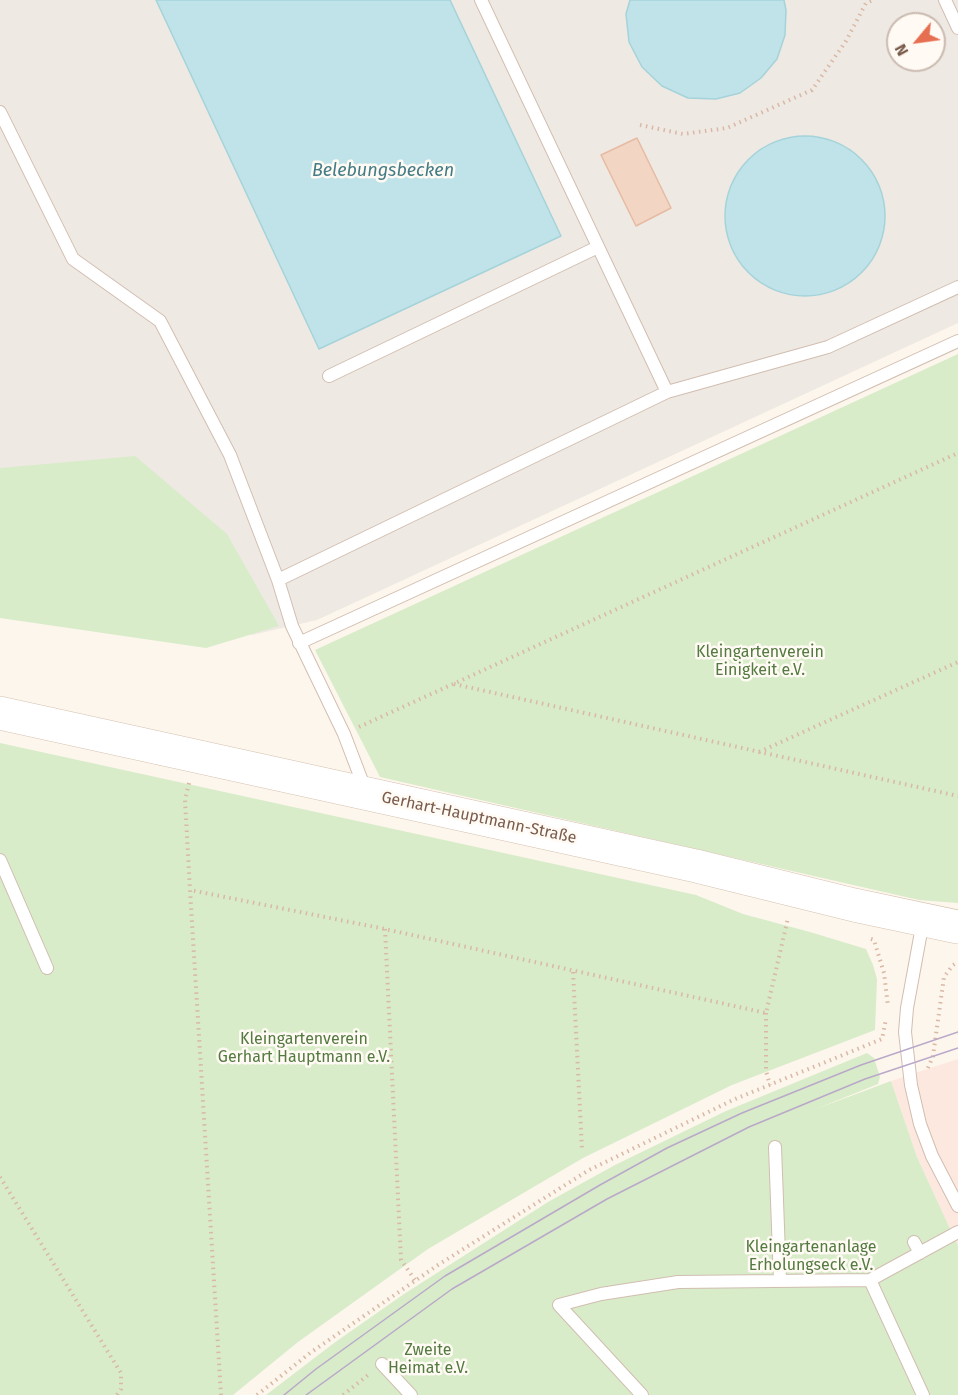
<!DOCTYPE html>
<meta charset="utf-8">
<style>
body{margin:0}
#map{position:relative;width:958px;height:1395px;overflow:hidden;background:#fdf6ec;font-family:"Fira Sans",sans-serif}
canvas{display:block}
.north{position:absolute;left:886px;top:12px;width:60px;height:60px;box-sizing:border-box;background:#fffaf3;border:2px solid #cabbb1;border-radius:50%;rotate:241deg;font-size:16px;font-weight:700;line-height:24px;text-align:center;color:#7a5c4d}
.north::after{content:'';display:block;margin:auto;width:21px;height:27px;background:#e76f51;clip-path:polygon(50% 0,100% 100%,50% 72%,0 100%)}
</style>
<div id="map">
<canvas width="958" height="1395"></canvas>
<div class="north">N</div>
</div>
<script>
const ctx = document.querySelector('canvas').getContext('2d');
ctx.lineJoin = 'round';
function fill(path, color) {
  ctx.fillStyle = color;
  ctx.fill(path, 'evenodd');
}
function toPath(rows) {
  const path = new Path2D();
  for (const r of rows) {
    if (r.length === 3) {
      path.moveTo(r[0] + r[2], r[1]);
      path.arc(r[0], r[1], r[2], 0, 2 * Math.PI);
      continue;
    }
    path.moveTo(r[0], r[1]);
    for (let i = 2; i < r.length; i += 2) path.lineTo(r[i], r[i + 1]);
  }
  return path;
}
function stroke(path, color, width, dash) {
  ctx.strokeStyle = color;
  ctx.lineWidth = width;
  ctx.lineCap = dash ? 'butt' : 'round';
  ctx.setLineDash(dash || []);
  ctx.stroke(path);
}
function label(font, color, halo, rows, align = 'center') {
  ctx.font = font + ' "Fira Sans",sans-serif';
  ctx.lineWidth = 5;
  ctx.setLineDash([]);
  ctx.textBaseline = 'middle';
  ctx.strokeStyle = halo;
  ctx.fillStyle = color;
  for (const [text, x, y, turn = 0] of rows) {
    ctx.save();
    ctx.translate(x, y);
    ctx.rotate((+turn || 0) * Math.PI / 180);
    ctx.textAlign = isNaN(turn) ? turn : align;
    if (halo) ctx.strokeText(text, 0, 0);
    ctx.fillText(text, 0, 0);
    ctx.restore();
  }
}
const commercial = toPath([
 [958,1059,958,1246,917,1157,891,1081]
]);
const industrial = toPath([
 [0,0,958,0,958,323,317,620,252,635,0,584],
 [898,24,934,24,934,60,898,60]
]);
const green = toPath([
 [958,354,958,903,919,900,380,777,315,650],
 [135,456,227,534,279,626,206,648,0,618,0,468],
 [0,743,696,895,743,914,810,932,866,949,873,965,877,979,875,1030,732,1085,583,1158,428,1249,298,1342,233,1395,0,1395],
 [867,1053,874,1058,880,1077,878,1084,816,1109,891,1081,917,1157,958,1246,958,1395,266,1395,334,1343,404,1294,548,1202,615,1165,726,1111]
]);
const water = toPath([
 [156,0,450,0,561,236,319,349,156,0],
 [630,0,784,0,786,10,785,35,777,59,761,78,740,93,716,99,688,98,662,86,642,67,629,42,626,14,630,0],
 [805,216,80]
]);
const building = toPath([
 [637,138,671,208,636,226,601,155,637,138]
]);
const path = toPath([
 [640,125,683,134,727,128,812,90,846,41,866,3,873,0],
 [454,684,958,796],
 [359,727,958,453],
 [759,752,958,662],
 [189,783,185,800,190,890],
 [385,929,401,1260,415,1280],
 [871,939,874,940,884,973,888,1006],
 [573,972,582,1149],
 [766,1013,766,1071,770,1085],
 [928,1068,933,1056,944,977,953,965,958,962],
 [0,1177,121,1373,121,1389,117,1395],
 [221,1395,190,890,385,929,766,1013,788,918],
 [257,1395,310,1353,438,1265,589,1170,735,1099,882,1039,886,1019],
 [343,1395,368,1375]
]);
const lane = toPath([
 [945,0,958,28],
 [0,112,73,259,160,321,230,455,278,580,292,626,344,734,365,789],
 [329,376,598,247],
 [667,392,828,347,958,287],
 [278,580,667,392,481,0],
 [299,643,958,341],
 [0,860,47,968],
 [923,921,907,1008,905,1032,911,1085,920,1124,932,1156,958,1206],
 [775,1147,780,1281],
 [914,1242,920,1253],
 [870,1280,923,1395],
 [382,1364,411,1395],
 [642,1395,559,1305,601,1294,678,1282,870,1280,958,1232]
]);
const secondary = toPath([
 [0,713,696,866,854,905,958,927]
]);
const tram = toPath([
 [284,1395,316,1369,445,1276,600,1185,667,1148,742,1113,861,1065,958,1032],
 [306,1395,452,1289,607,1199,749,1127,865,1079,958,1048]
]);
const parkNames = [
 ["Kleingartenverein",760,653],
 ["Einigkeit e.V.",760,671],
 ["Kleingartenverein",304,1040],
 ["Gerhart Hauptmann e.V.",304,1058],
 ["Kleingartenanlage",811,1248],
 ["Erholungseck e.V.",811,1266],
 ["Zweite",428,1351],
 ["Heimat e.V.",428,1369]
];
const streetNames = [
 ["Gerhart-Hauptmann-Straße",479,818,12]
];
const waterNames = [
 ["Belebungsbecken",383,171]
];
fill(commercial, '#fde8e0');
fill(industrial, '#efe9e4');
fill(green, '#d8ecc9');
fill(water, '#bfe3e8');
stroke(water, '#a5d3da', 1.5);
fill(building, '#f3d5c3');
stroke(building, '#e6bba3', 1.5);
stroke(lane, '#d1beb0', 14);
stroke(secondary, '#d6c0b0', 34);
stroke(path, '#d9b8a5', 4, [1.5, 4.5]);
stroke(lane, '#fff', 12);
stroke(secondary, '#fff', 33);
stroke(tram, '#b9a8c9', 1.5);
label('16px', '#537a41', '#fffaf3', parkNames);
label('16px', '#7a5c4d', '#fffaf3', streetNames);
label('italic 18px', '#437c86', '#fffaf3', waterNames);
</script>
